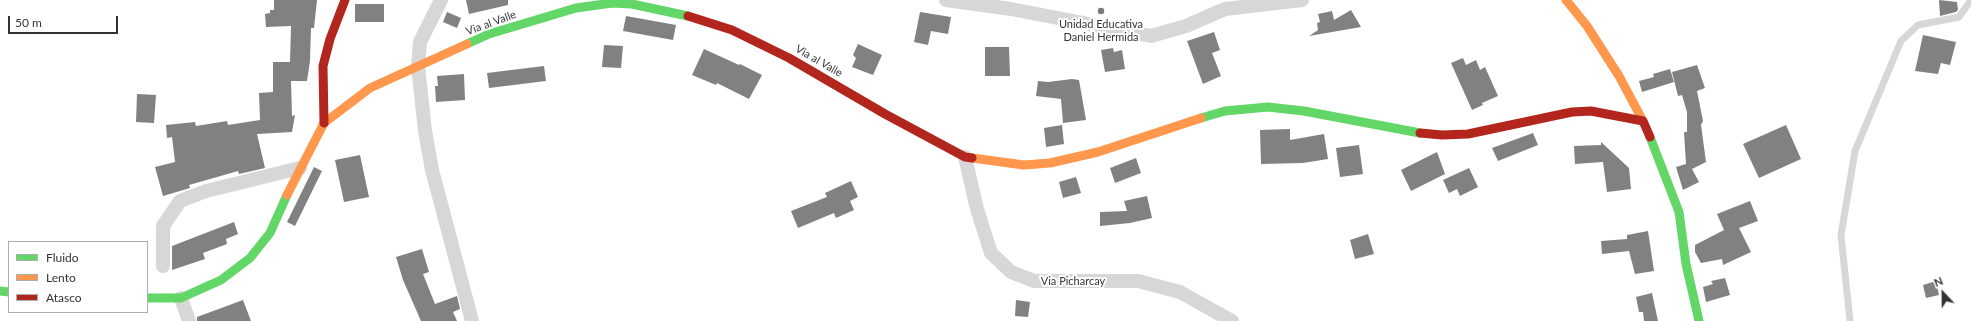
<!DOCTYPE html>
<style>
body{margin:0}
#map{position:relative;width:1971px;height:321px;overflow:hidden;background:#fff;font-family:Lato,sans-serif}
canvas{display:block}
.legend{position:absolute;left:8px;top:241px;width:140px;height:72px;box-sizing:border-box;background:#fff;border:1px solid #adadad;margin:0;padding:5px 7px;list-style:none;font-size:12px;color:#333}
.legend li{display:flex;align-items:center;gap:8px;height:20px}
.legend b{width:20px;border:1px solid #adadad}
.north{position:absolute;left:1923px;top:273px;width:40px;height:40px;-webkit-text-stroke:3px #fff;paint-order:stroke;rotate:338deg;font-size:11px;font-weight:700;line-height:16px;text-align:center;color:#333}
.north::after{content:'';display:block;margin:auto;width:14px;height:18px;background:#333;clip-path:polygon(50% 0,100% 100%,50% 72%,0 100%)}
.scale{position:absolute;left:8px;top:16px;width:110px;height:18px;box-sizing:border-box;border:2px solid #333;border-top:0;padding-left:5px;font-size:12px;line-height:14px;white-space:nowrap;color:#333;-webkit-text-stroke:3px #fff;paint-order:stroke}
</style>
<div id="map">
<canvas width="1971" height="321"></canvas>
<ul class="legend">
<li><b style="height:5px;background:#63d668"></b>Fluido</li>
<li><b style="height:5px;background:#ff974d"></b>Lento</li>
<li><b style="height:5px;background:#b3261e"></b>Atasco</li>
</ul>
<div class="north">N</div>
<div class="scale">50 m</div>
</div>
<script>
const ctx = document.querySelector('canvas').getContext('2d');
ctx.lineJoin = 'round';
function fill(path, color) {
  ctx.fillStyle = color;
  ctx.fill(path, 'evenodd');
}
function toPath(rows) {
  const path = new Path2D();
  for (const r of rows) {
    path.moveTo(r[0], r[1]);
    for (let i = 2; i < r.length; i += 2) path.lineTo(r[i], r[i + 1]);
  }
  return path;
}
function stroke(path, color, width, dash) {
  ctx.strokeStyle = color;
  ctx.lineWidth = width;
  ctx.lineCap = dash ? 'butt' : 'round';
  ctx.setLineDash(dash || []);
  ctx.stroke(path);
}
function label(font, color, halo, rows, align = 'center') {
  ctx.font = font + ' Lato,sans-serif';
  ctx.lineWidth = 4;
  ctx.setLineDash([]);
  ctx.textBaseline = 'middle';
  ctx.strokeStyle = halo;
  ctx.fillStyle = color;
  for (const [text, x, y, turn = 0] of rows) {
    ctx.save();
    ctx.translate(x, y);
    ctx.rotate((+turn || 0) * Math.PI / 180);
    ctx.textAlign = isNaN(turn) ? turn : align;
    if (halo) ctx.strokeText(text, 0, 0);
    ctx.fillText(text, 0, 0);
    ctx.restore();
  }
}
const building = toPath([
 [274,0,317,0,314,28,311,28,310,61,307,81,291,81,292,116,295,115,292,132,257,134,265,168,239,174,238,171,189,185,190,188,163,196,155,167,175,162,172,137,167,138,166,125,195,122,196,126,227,121,228,125,260,120,259,93,273,92,273,62,290,62,291,26,266,27,265,14,270,13,270,10,274,10],
 [466,0,508,0,508,5,469,14],
 [1939,0,1957,2,1958,10,1956,12,1940,16],
 [355,4,384,4,384,22,355,22],
 [1351,10,1361,27,1309,36,1318,30,1317,23,1320,22,1318,14,1332,11,1334,20],
 [447,12,461,18,457,28,443,22],
 [920,12,951,17,948,34,931,31,928,45,914,42],
 [626,16,676,25,673,40,623,31],
 [1214,32,1220,50,1212,53,1221,76,1203,84,1187,41],
 [1923,35,1956,42,1950,65,1941,63,1938,74,1915,71],
 [858,44,882,55,873,75,852,67,856,58,853,55],
 [604,45,623,46,621,68,602,67],
 [985,47,1009,47,1010,76,985,76],
 [1113,48,1114,52,1122,50,1125,69,1105,72,1101,50],
 [704,49,739,65,740,64,762,75,749,99,717,83,716,85,692,75],
 [1463,58,1466,65,1476,60,1480,70,1485,67,1498,96,1482,103,1483,105,1472,110,1451,63],
 [1697,65,1705,88,1697,91,1703,121,1701,125,1706,162,1692,169,1699,182,1683,190,1676,167,1686,164,1684,132,1687,132,1687,112,1682,95,1678,96,1672,72],
 [544,66,546,81,489,88,487,73],
 [1670,69,1674,82,1642,92,1639,81,1654,77,1653,74],
 [464,74,465,100,436,102,435,86,438,86,437,76],
 [1072,79,1079,80,1086,120,1063,123,1061,99,1036,96,1038,81,1048,82],
 [137,94,156,95,154,123,136,122],
 [1062,125,1064,144,1046,147,1044,128],
 [1786,125,1801,159,1759,178,1743,144],
 [1290,129,1290,140,1324,134,1328,159,1303,163,1261,164,1260,130],
 [1533,133,1538,145,1498,161,1492,148],
 [1601,142,1629,168,1631,189,1607,192,1603,162,1575,164,1574,146,1601,145],
 [1359,145,1363,174,1340,177,1336,148],
 [1437,152,1445,174,1411,191,1401,170],
 [360,155,369,197,344,202,335,160],
 [1136,158,1141,173,1115,183,1110,168],
 [314,167,322,171,295,226,287,222],
 [1469,168,1478,187,1460,196,1457,189,1449,193,1443,180],
 [1076,177,1081,193,1063,198,1059,182],
 [851,181,858,197,850,201,854,210,836,218,834,213,798,228,791,211,827,197,825,193],
 [1147,196,1152,218,1130,223,1100,226,1100,212,1127,211,1124,201],
 [1750,201,1758,221,1739,228,1751,252,1723,265,1722,259,1701,263,1695,252,1695,245,1724,230,1717,214],
 [234,222,238,234,226,239,227,244,203,253,205,259,172,270,172,246],
 [1648,231,1654,271,1635,274,1629,251,1602,254,1601,241,1627,239,1627,235],
 [1368,234,1374,254,1355,259,1350,240],
 [422,249,429,272,423,274,435,304,457,296,460,309,453,312,457,321,421,321,403,280,396,257],
 [1725,278,1730,295,1706,302,1703,287,1713,284,1711,281],
 [1936,281,1939,295,1926,298,1923,285],
 [1652,293,1658,321,1644,321,1643,312,1639,312,1636,297],
 [243,300,251,321,197,321,197,317],
 [1016,300,1030,302,1028,317,1015,316]
]);
const lane = toPath([
 [1850,321,1841,235,1855,151,1901,41,1918,25,1959,17,1971,0]
]);
const street = toPath([
 [441,0,420,42,418,66,425,131,432,170,472,321],
 [946,0,1011,9,1151,36,1186,26,1225,9,1302,0],
 [965,157,977,209,991,253,1011,272,1034,281,1138,281,1180,292,1232,321],
 [163,266,163,226,180,201,206,191,300,168],
 [181,298,189,321]
]);
const fast = toPath([
 [467,44,489,34,576,8,612,3,632,4,688,16],
 [1201,118,1225,111,1268,107,1304,111,1420,133],
 [1650,137,1679,212,1686,264,1699,321],
 [0,291,9,292],
 [147,298,181,298,221,280,250,258,270,233,287,195]
]);
const slow = toPath([
 [1566,0,1587,26,1619,76,1643,121],
 [972,158,1024,165,1050,163,1098,152,1201,118],
 [287,195,324,123,370,88,467,44]
]);
const jam = toPath([
 [688,16,732,30,789,58,885,114,965,157,972,158],
 [324,123,323,66,330,39,345,0],
 [1420,133,1442,135,1468,134,1572,112,1591,111,1643,121,1650,137]
]);
const markers = [
 [1101,11,4,"#7a7a7a"]
];
const streetNames = [
 ["Via al Valle",491,23,-20],
 ["Via al Valle",819,61,30],
 ["Via Picharcay",1073,281]
];
const poiNames = [
 ["Unidad Educativa",1101,24],
 ["Daniel Hermida",1101,37]
];
fill(building, '#818181');
stroke(lane, '#d7d7d7', 7);
stroke(street, '#d7d7d7', 14);
stroke(fast, '#63d668', 9);
stroke(slow, '#ff974d', 9);
stroke(jam, '#b3261e', 9);
for (const [x, y, r, color] of markers) {
  const dot = new Path2D();
  dot.arc(x, y, r, 0, 2 * Math.PI);
  ctx.fillStyle = color;
  ctx.fill(dot);
  stroke(dot, '#fff', 1.5);
}
label('11px', '#333', '#fff', streetNames);
label('11px', '#333', '#fff', poiNames);
</script>
